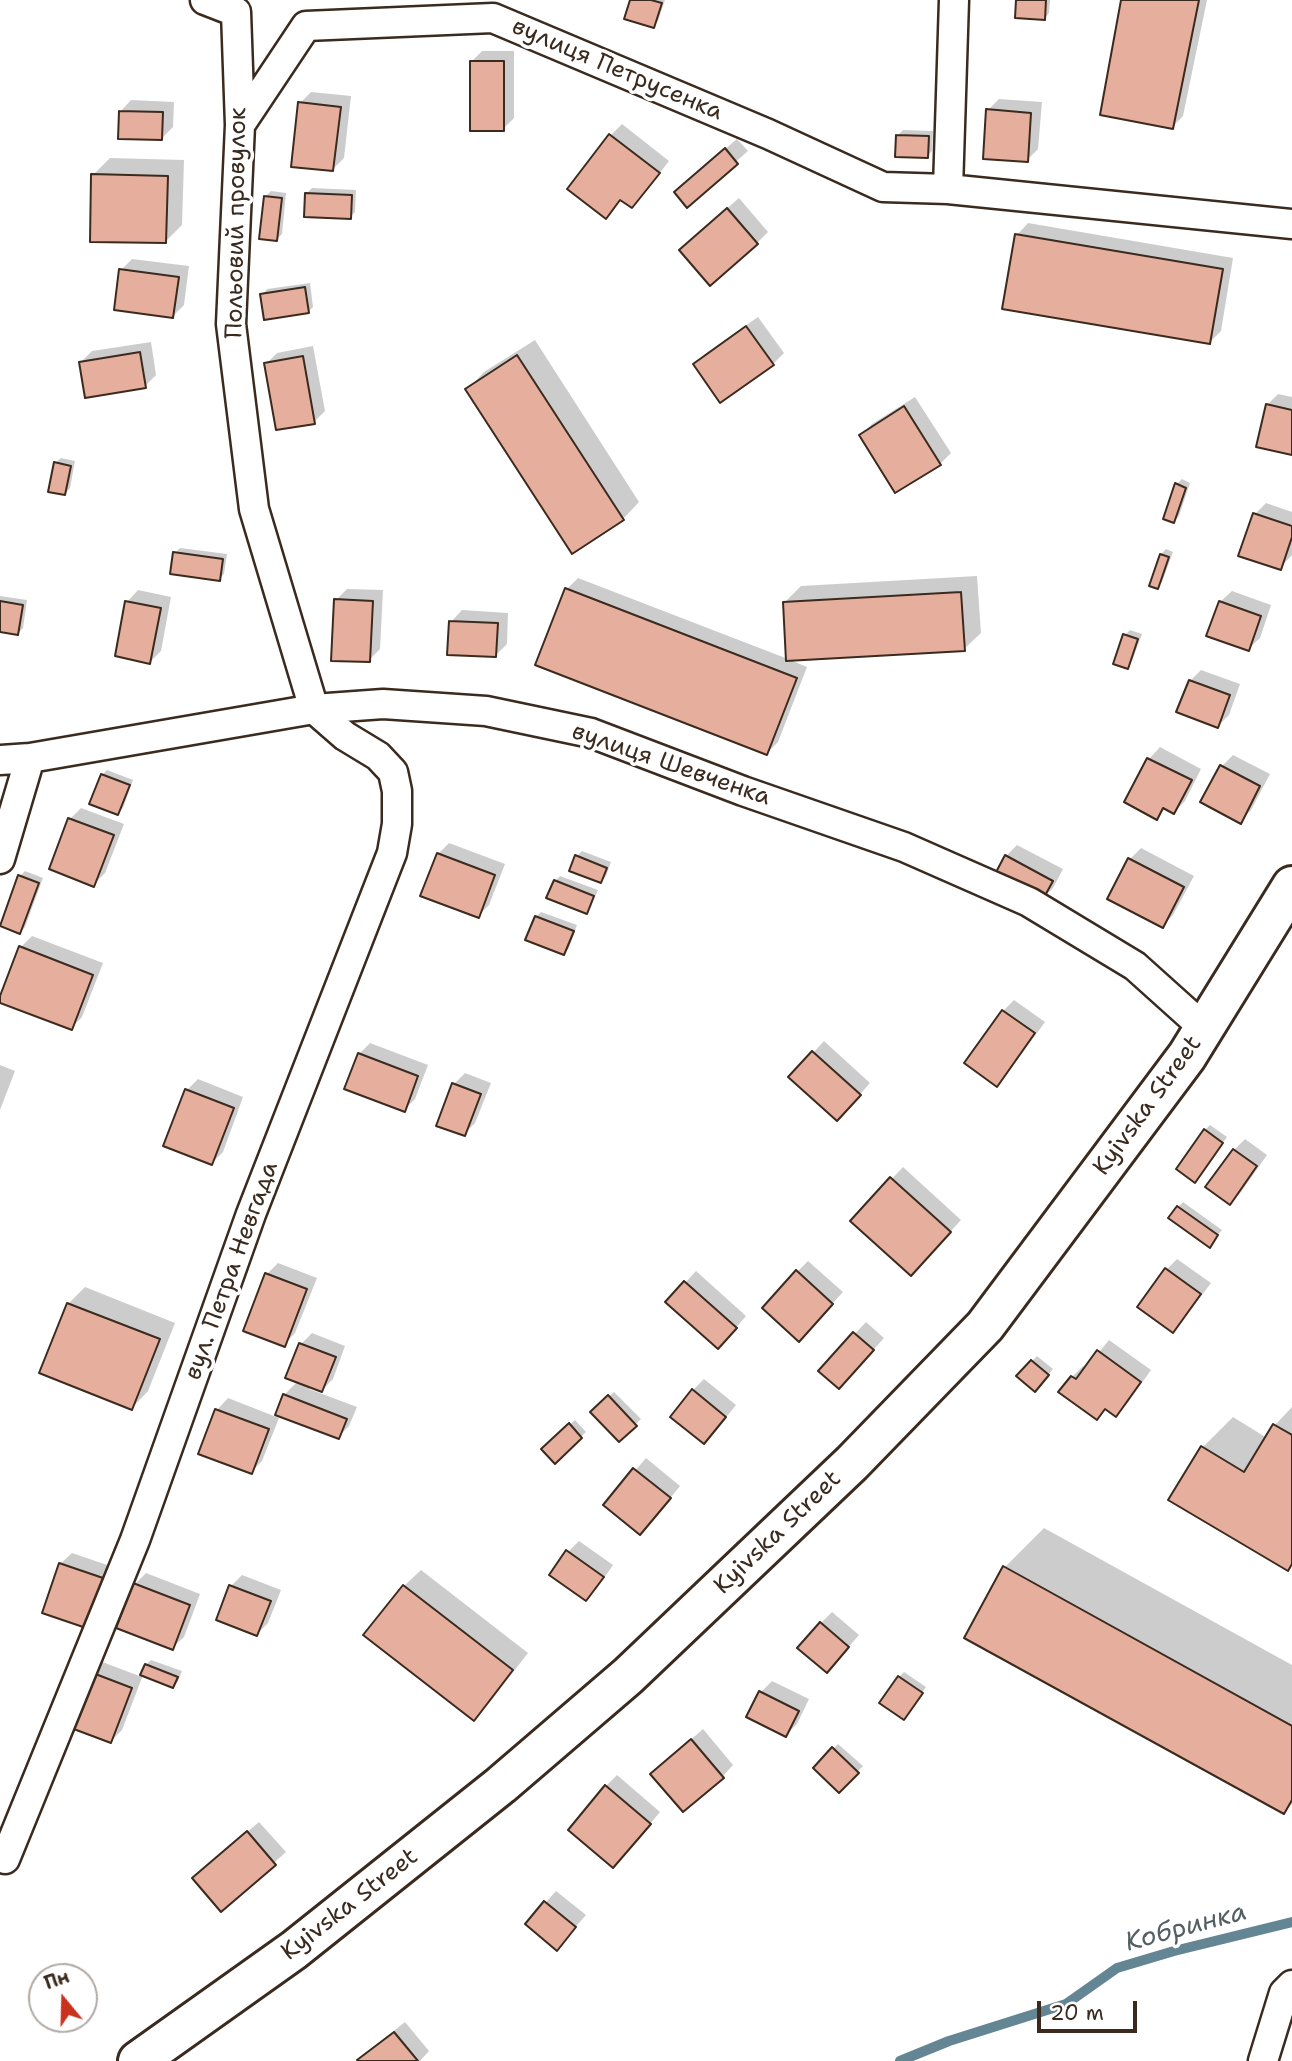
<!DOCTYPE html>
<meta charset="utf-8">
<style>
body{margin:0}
#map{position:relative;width:1292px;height:2061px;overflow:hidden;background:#fff;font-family:"Shantell Sans",sans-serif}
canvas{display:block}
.north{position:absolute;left:28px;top:1963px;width:70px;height:70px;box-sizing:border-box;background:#fff;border:2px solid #b1aaa5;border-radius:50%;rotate:341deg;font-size:19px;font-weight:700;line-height:28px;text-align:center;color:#3b2a1e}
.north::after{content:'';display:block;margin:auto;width:24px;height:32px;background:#c8321e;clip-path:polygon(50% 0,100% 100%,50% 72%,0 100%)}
.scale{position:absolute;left:1037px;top:2001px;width:100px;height:32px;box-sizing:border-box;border:4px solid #3b2a1e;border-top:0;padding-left:9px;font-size:21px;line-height:24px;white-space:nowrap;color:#3b2a1e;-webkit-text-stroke:5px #fff;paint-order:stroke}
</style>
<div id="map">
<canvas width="1292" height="2061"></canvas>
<div class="north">Пн</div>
<div class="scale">20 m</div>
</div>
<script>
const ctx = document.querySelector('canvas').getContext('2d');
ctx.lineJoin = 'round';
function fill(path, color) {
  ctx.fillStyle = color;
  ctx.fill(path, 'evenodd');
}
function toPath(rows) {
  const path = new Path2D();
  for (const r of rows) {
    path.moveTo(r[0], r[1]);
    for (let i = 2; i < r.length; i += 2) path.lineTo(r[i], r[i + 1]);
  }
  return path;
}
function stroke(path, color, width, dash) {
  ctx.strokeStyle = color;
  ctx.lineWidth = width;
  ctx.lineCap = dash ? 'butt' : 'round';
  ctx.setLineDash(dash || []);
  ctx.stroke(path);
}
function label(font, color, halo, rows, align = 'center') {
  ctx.font = font + ' "Shantell Sans",sans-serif';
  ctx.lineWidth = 7;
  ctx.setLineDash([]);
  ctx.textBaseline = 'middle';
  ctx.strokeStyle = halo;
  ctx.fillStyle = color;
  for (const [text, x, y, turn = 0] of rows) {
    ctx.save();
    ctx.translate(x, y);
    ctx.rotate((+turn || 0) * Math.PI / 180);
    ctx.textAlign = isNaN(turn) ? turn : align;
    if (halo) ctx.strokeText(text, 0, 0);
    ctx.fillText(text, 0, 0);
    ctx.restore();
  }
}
const shadow = toPath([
 [632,0,665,0,658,21,653,26],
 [1018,0,1050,0,1049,13,1044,19],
 [1123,0,1207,0,1183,116,1172,127],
 [482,51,514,51,514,118,503,129,471,62],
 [311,92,351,96,344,158,333,169,300,103],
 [999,99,1042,102,1038,149,1027,160,988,110],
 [131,100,174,102,173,127,162,138,120,112],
 [622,124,669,161,643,195,632,206,622,199,606,216,569,189,611,135],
 [903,130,933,131,932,151,927,156,898,135],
 [737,139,748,151,687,205,687,181],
 [110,158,184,160,182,225,165,242,93,175],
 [312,188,356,190,355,212,350,217,307,193],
 [271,191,286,193,282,234,277,239,266,196],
 [739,198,768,232,757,243,692,239],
 [1028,223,1233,258,1221,331,1210,342,1017,235],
 [132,259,189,266,184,305,173,316,121,270],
 [310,283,313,307,308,312,262,295,267,289],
 [758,317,784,353,773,364,695,364,706,353],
 [535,340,639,502,623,519,468,389,484,372],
 [151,342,156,375,145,386,81,362,92,351],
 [313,346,325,411,314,422,266,364,277,353],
 [1278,394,1292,397,1292,453,1267,405],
 [915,397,951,453,940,464,861,435,872,424],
 [61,458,75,461,70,488,65,494,55,463],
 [1182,479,1190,483,1179,516,1174,521,1177,484],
 [1266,503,1292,512,1292,555,1280,568,1255,514],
 [180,548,227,554,224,574,219,579,175,553],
 [1166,549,1173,552,1162,582,1157,587,1161,554],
 [977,576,981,633,964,649,788,659,807,667,778,742,767,753,567,589,578,578,788,659,784,603,801,586],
 [347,589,383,590,380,649,369,660,336,600],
 [138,590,171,597,161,651,150,662,127,602],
 [1232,591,1271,605,1260,638,1248,649,1220,602],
 [0,596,27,600,23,628,18,633,0,630],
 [462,610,508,613,507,644,496,655,451,622],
 [1130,630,1142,634,1132,661,1127,667,1125,635],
 [1201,670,1240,684,1229,715,1218,726,1190,681],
 [1160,747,1201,769,1185,801,1174,812,1166,808,1157,817,1127,802,1149,759],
 [1233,755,1270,774,1251,810,1240,821,1202,802,1222,766],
 [107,770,133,780,123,808,118,813,102,775],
 [81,808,124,824,105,873,94,884,70,819],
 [449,843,505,864,489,905,478,916,438,854],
 [1017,845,1063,869,1053,888,1042,899,1006,856],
 [1141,848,1194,876,1173,915,1162,926,1130,859],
 [582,851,611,862,606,876,601,881,577,856],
 [25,871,43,878,25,927,20,932,20,876],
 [560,876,598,890,591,907,586,912,555,881],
 [541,912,577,925,569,948,564,953,536,917],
 [32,936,103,963,82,1017,71,1028,21,947],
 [1014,1000,1045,1022,1007,1074,996,1085,1003,1011],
 [824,1041,870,1083,848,1108,791,1077],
 [370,1043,428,1065,415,1099,404,1110,359,1054],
 [0,1065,15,1071,0,1110],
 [465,1073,491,1083,475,1123,464,1134,454,1084],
 [198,1079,243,1097,223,1152,212,1163,187,1090],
 [1210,1125,1227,1137,1200,1175,1205,1130],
 [1245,1139,1267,1155,1241,1192,1230,1203,1234,1150],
 [903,1167,961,1220,922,1263,852,1221],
 [1183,1202,1222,1230,1214,1240,1178,1207],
 [1177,1259,1211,1283,1184,1319,1173,1330,1166,1270],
 [808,1261,843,1292,810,1328,797,1272],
 [278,1263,317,1278,295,1333,284,1345,267,1274],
 [696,1271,746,1316,729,1336,668,1302],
 [85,1287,175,1323,148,1391,132,1408,68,1304],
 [866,1322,884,1338,850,1376,820,1371],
 [312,1333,345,1346,333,1379,322,1390,311,1386,309,1389,357,1407,349,1426,338,1437,284,1395,298,1381,301,1344],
 [1109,1340,1151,1370,1127,1404,1116,1415,1107,1408,1097,1418,1072,1377,1083,1366,1086,1368],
 [1037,1356,1053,1369,1040,1385,1019,1375],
 [704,1379,736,1405,715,1431,693,1390],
 [614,1392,641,1419,619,1440,593,1412],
 [228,1398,279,1418,262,1461,251,1472,200,1453,217,1410],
 [1292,1407,1292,1564,1287,1569,1202,1448,1233,1417,1267,1438,1275,1425],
 [575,1420,586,1432,555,1461,544,1449],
 [646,1458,680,1486,651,1522,606,1505],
 [1044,1528,1292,1665,1292,1804,1283,1812,1005,1567],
 [579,1541,613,1565,597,1588,586,1599,568,1552],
 [72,1553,116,1568,89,1627,60,1564],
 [421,1570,528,1653,490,1702,474,1719,404,1586],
 [146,1573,200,1594,184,1637,172,1648,135,1584],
 [242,1575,281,1590,268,1623,257,1634,231,1586],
 [832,1612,859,1635,838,1659,821,1623],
 [97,1660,142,1677,146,1665,151,1660,182,1671,178,1681,173,1686,143,1675,122,1730,111,1741,66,1724],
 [904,1672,926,1687,909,1713,899,1677],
 [772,1681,809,1699,797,1724,786,1735,761,1692],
 [703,1729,733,1765,723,1776,664,1763],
 [838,1744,863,1766,839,1791,815,1768],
 [617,1775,660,1812,624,1855,606,1786],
 [259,1822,286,1852,221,1910,205,1868],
 [556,1891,586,1915,557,1948,527,1924],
 [405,2022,429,2051,420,2061,360,2061,371,2049]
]);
const stream = toPath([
 [900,2061,949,2041,1066,2004,1117,1968,1174,1951,1292,1922]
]);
const building = toPath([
 [630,0,651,0,662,3,654,28,624,19,630,0],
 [1016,0,1046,0,1045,20,1015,18,1016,0],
 [1121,0,1199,0,1173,129,1100,115,1121,0],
 [470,61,504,61,504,131,470,131,470,61],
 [298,102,341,107,333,171,291,167,298,102],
 [986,109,1031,113,1028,162,983,159,986,109],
 [119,111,163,112,162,140,118,139,119,111],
 [609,134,660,173,632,208,620,200,606,219,567,189,609,134],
 [896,135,929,136,928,158,895,157,896,135],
 [725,148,738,164,687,208,674,192,725,148],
 [91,174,168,176,166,243,90,242,91,174],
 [305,193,352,195,351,219,304,217,305,193],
 [264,196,282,198,277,241,259,239,264,196],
 [727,208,758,244,710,286,679,250,727,208],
 [1015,234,1223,269,1210,344,1002,309,1015,234],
 [119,269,179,277,173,318,114,310,119,269],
 [305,287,309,313,264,320,260,294,305,287],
 [746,326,774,365,720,403,693,364,746,326],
 [140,352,146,388,85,398,79,362,140,352],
 [517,355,624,520,572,554,465,389,517,355],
 [303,356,315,424,276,430,264,363,303,356],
 [1266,404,1292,410,1292,455,1256,447,1266,404],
 [904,406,941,465,895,493,859,435,904,406],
 [54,462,71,466,65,495,48,492,54,462],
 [1175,483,1186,488,1174,523,1163,519,1175,483],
 [1253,513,1292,526,1292,537,1281,570,1238,556,1253,513],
 [173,552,223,559,220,581,170,574,173,552],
 [1160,554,1169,557,1158,589,1149,586,1160,554],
 [565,588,797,678,767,755,535,665,565,588],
 [961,592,965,651,786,661,783,602,961,592],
 [334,599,373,601,370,662,331,661,334,599],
 [0,601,23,605,18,635,0,632,0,601],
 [125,601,161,608,150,664,115,656,125,601],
 [1219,601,1261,616,1249,651,1206,636,1219,601],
 [449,621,498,623,496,657,447,655,449,621],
 [1123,634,1138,639,1128,669,1113,664,1123,634],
 [1189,680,1230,695,1218,728,1176,712,1189,680],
 [1147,758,1192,780,1174,814,1163,808,1157,820,1124,802,1147,758],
 [1220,765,1260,786,1241,824,1200,802,1220,765],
 [101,774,130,785,118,815,89,804,101,774],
 [68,818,114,835,94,887,49,869,68,818],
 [437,853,495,875,479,918,420,896,437,853],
 [575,855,607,868,601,883,569,871,575,855],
 [1005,855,1053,881,1042,901,994,876,1005,855],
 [1128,858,1184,887,1163,928,1107,899,1128,858],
 [18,875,39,883,20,934,0,926,18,875],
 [554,880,594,896,587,914,546,898,554,880],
 [535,916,574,931,564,955,525,940,535,916],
 [19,946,93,975,72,1030,0,1003,0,996,19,946],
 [1002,1010,1035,1033,997,1087,964,1063,1002,1010],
 [812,1051,861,1095,837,1121,788,1077,812,1051],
 [358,1053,418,1076,405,1112,344,1089,358,1053],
 [452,1083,481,1094,465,1136,436,1126,452,1083],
 [185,1089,234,1108,212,1165,163,1146,185,1089],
 [1204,1129,1223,1143,1195,1183,1176,1169,1204,1129],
 [1233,1149,1257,1166,1230,1205,1205,1187,1233,1149],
 [890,1177,951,1232,911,1276,850,1221,890,1177],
 [1177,1206,1218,1235,1210,1248,1168,1218,1177,1206],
 [1165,1268,1201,1294,1173,1333,1137,1307,1165,1268],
 [796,1270,833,1304,799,1342,762,1308,796,1270],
 [265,1273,307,1289,285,1347,243,1331,265,1273],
 [684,1281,737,1328,718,1349,665,1302,684,1281],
 [67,1303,160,1339,132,1410,39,1373,67,1303],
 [853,1332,874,1350,839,1389,818,1371,853,1332],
 [299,1343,336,1357,322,1392,285,1378,299,1343],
 [1097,1350,1141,1382,1116,1417,1105,1409,1097,1420,1058,1392,1071,1376,1076,1379,1097,1350],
 [1031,1360,1049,1375,1035,1392,1016,1376,1031,1360],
 [692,1389,726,1417,704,1444,670,1417,692,1389],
 [283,1394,347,1419,339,1439,275,1415,283,1394],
 [608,1395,637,1426,619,1442,590,1412,608,1395],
 [215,1409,269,1429,252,1474,198,1454,215,1409],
 [569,1423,582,1438,555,1464,541,1449,569,1423],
 [1273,1424,1292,1435,1292,1564,1288,1571,1168,1500,1201,1446,1244,1472,1273,1424],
 [633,1468,671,1498,640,1535,603,1505,633,1468],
 [566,1550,604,1577,586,1601,549,1575,566,1550],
 [59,1563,106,1579,89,1629,42,1613,59,1563],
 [1003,1566,1292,1726,1292,1800,1284,1814,964,1638,1003,1566],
 [133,1583,190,1605,173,1650,116,1628,133,1583],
 [229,1585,271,1601,257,1636,216,1620,229,1585],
 [403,1585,513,1670,474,1721,363,1635,403,1585],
 [820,1622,849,1647,827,1673,797,1648,820,1622],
 [145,1664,178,1677,173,1688,140,1675,145,1664],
 [85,1670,132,1688,111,1743,63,1725,85,1670],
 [898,1676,923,1693,904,1720,879,1703,898,1676],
 [759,1691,799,1711,786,1737,746,1717,759,1691],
 [691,1739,724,1778,683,1812,650,1774,691,1739],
 [832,1747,859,1773,839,1793,813,1768,832,1747],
 [605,1785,651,1824,613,1868,568,1830,605,1785],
 [247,1831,276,1865,221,1912,192,1878,247,1831],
 [544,1901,576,1927,557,1951,525,1924,544,1901],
 [394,2032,418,2061,358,2061,357,2060,394,2032]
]);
const street = toPath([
 [240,125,306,26,493,18,768,134,883,187,948,189,1292,224],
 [948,189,954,0],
 [0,760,30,758,314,709,383,704,486,711,591,733,743,791,904,847,1029,902,1135,966,1204,1028],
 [0,859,30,758],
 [5,1859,135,1540,251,1214,392,853,397,824,397,791,393,772,378,756,345,736,314,709,254,509,231,324,240,125,236,12,205,0],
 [1263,2061,1284,1993,1292,1985]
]);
const primary = toPath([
 [138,2061,294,1950,501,1785,628,1676,852,1463,985,1326,1187,1056,1292,886]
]);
const streetNames = [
 ["вулиця Петрусенка",617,70,23],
 ["Польовий провулок",237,223,-89],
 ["вулиця Шевченка",671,765,19],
 ["Kyivska Street",1148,1106,-54],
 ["вул. Петра Невгада",232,1271,-70],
 ["Kyivska Street",778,1533,-44],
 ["Kyivska Street",350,1905,-38]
];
const waterNames = [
 ["Кобринка",1186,1928,-15]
];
fill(shadow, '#0003');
stroke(stream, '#648593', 10);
fill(building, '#e6ae9d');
stroke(building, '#3b2a1e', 2);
stroke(street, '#3b2a1e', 33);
stroke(primary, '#3b2a1e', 44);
stroke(street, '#fff', 28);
stroke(primary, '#fff', 38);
label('24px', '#3b2a1e', '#fff', streetNames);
label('italic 26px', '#535f62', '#fff', waterNames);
</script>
